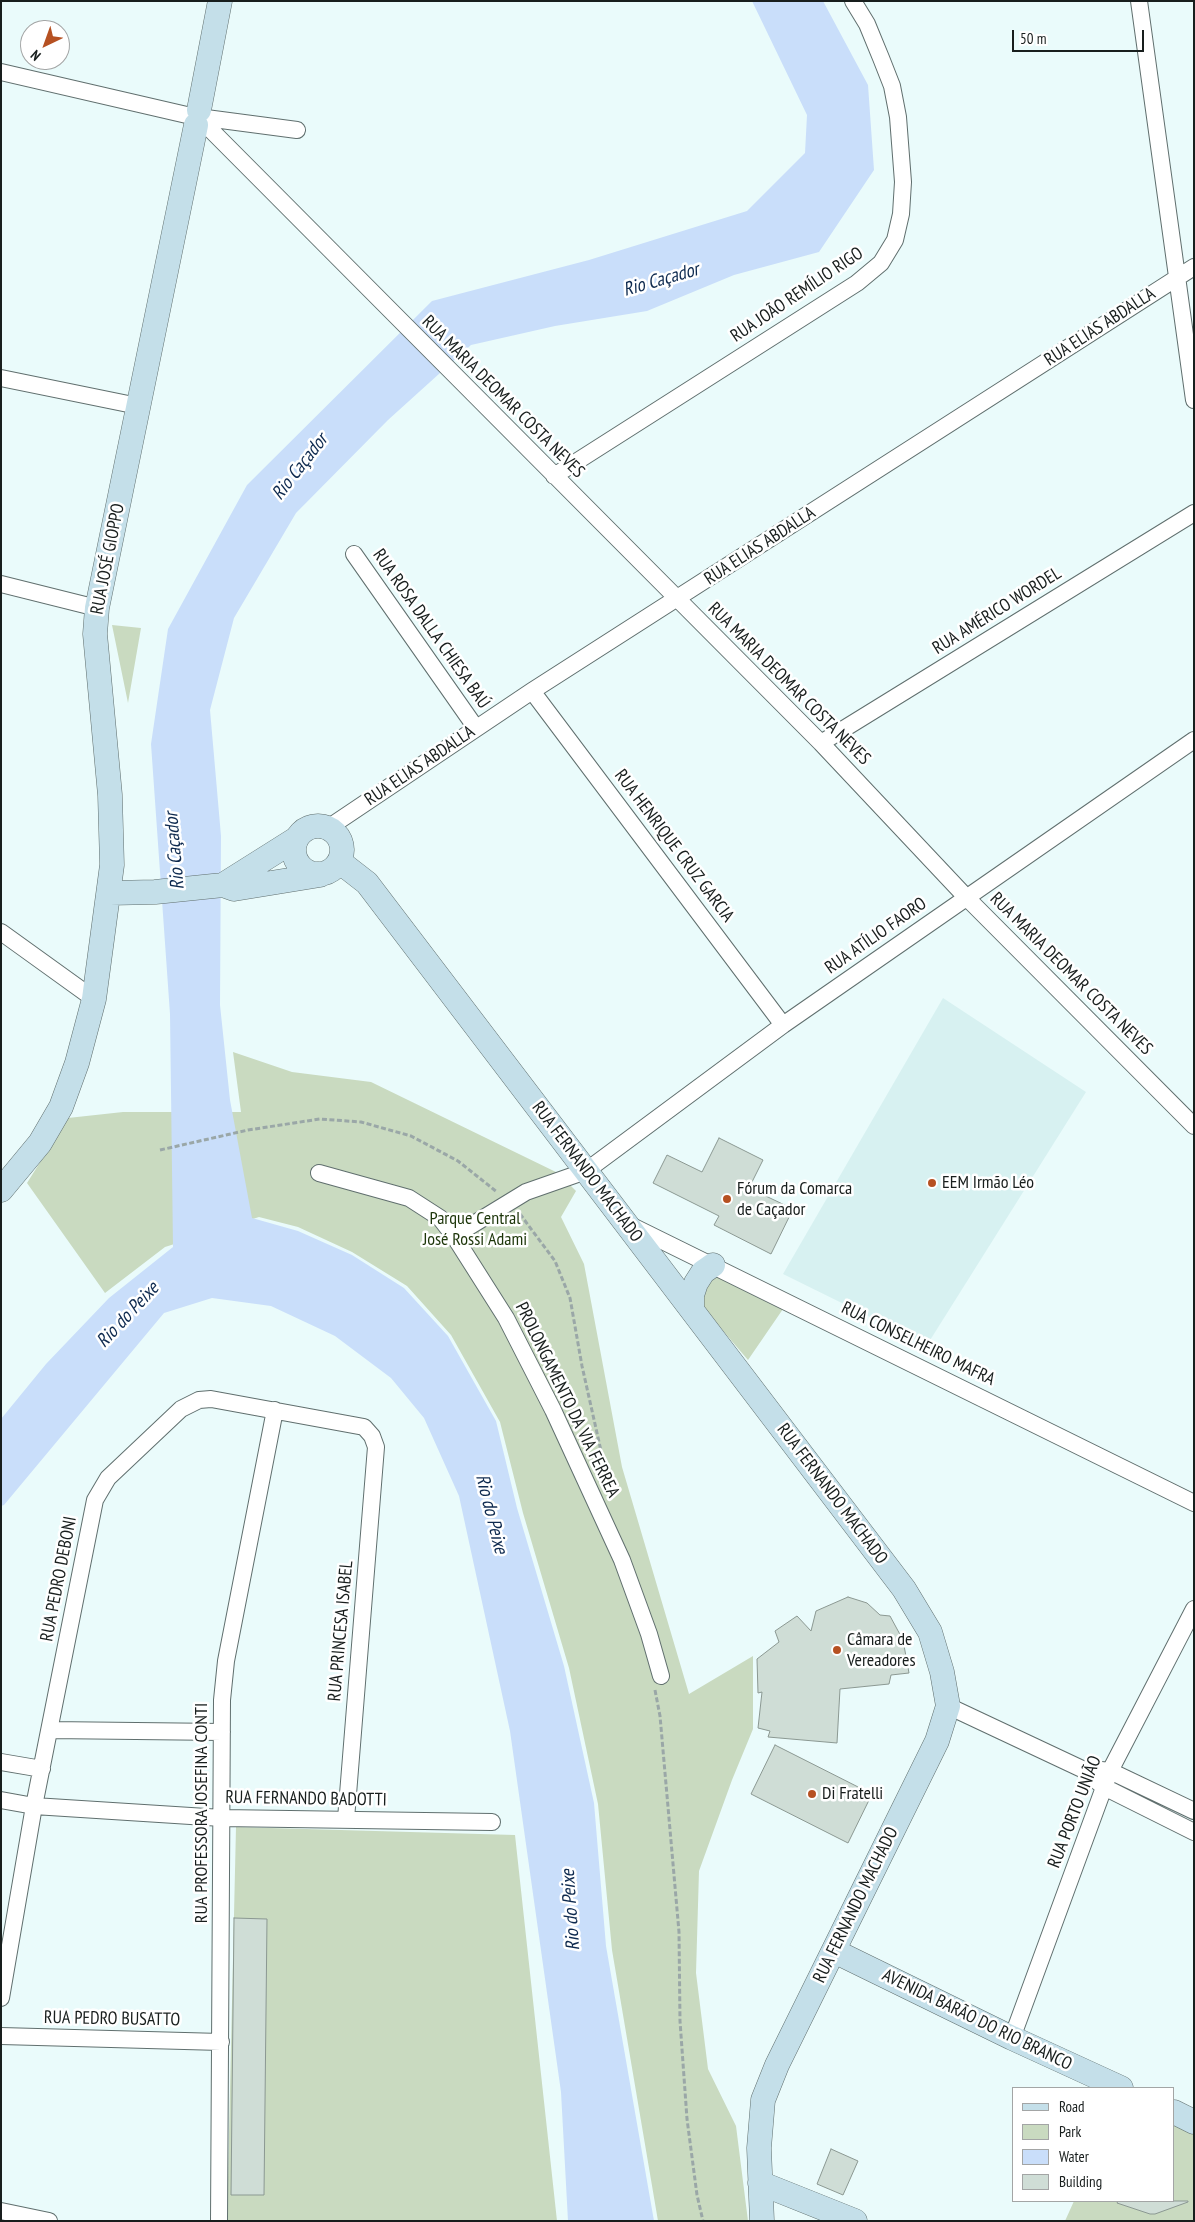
<!DOCTYPE html>
<meta charset="utf-8">
<style>
body{margin:0}
#map{position:relative;width:1195px;height:2222px;overflow:hidden;background:#eafbfb;font-family:"PT Sans Narrow",sans-serif}
canvas{display:block}
.frame{position:absolute;inset:0;border:2px solid #181e1d;pointer-events:none}
.legend{position:absolute;left:1012px;top:2087px;width:162px;height:115px;box-sizing:border-box;background:#fff;border:1px solid #a3a5a5;margin:0;padding:6px 9px;list-style:none;font-size:15px;color:#181e1d}
.legend li{display:flex;align-items:center;gap:10px;height:25px}
.legend b{width:25px;border:1px solid #a3a5a5}
.north{position:absolute;left:20px;top:20px;width:50px;height:50px;box-sizing:border-box;background:#fff;border:1px solid #a3a5a5;border-radius:50%;rotate:222deg;font-size:14px;font-weight:700;line-height:20px;text-align:center;color:#181e1d}
.north::after{content:'';display:block;margin:auto;width:18px;height:22px;background:#b65122;clip-path:polygon(50% 0,100% 100%,50% 72%,0 100%)}
.scale{position:absolute;left:1012px;top:30px;width:132px;height:22px;box-sizing:border-box;border:2px solid #181e1d;border-top:0;padding-left:6px;font-size:15px;line-height:18px;white-space:nowrap;color:#181e1d;-webkit-text-stroke:4px #fff;paint-order:stroke}
</style>
<div id="map">
<canvas width="1195" height="2222"></canvas>
<div class="frame"></div>
<ul class="legend">
<li><b style="height:6px;background:#c4dfe9"></b>Road</li>
<li><b style="height:14px;background:#c9dac0"></b>Park</li>
<li><b style="height:14px;background:#c9defa"></b>Water</li>
<li><b style="height:14px;background:#cfddd6"></b>Building</li>
</ul>
<div class="north">N</div>
<div class="scale">50 m</div>
</div>
<script>
const ctx = document.querySelector('canvas').getContext('2d');
ctx.lineJoin = 'round';
function fill(path, color) {
  ctx.fillStyle = color;
  ctx.fill(path, 'evenodd');
}
function toPath(rows) {
  const path = new Path2D();
  for (const r of rows) {
    if (r.length === 3) {
      path.moveTo(r[0] + r[2], r[1]);
      path.arc(r[0], r[1], r[2], 0, 2 * Math.PI);
      continue;
    }
    path.moveTo(r[0], r[1]);
    for (let i = 2; i < r.length; i += 2) path.lineTo(r[i], r[i + 1]);
  }
  return path;
}
function stroke(path, color, width, dash) {
  ctx.strokeStyle = color;
  ctx.lineWidth = width;
  ctx.lineCap = dash ? 'butt' : 'round';
  ctx.setLineDash(dash || []);
  ctx.stroke(path);
}
function label(font, color, halo, rows, align = 'center') {
  ctx.font = font + ' "PT Sans Narrow",sans-serif';
  ctx.lineWidth = 5;
  ctx.setLineDash([]);
  ctx.textBaseline = 'middle';
  ctx.strokeStyle = halo;
  ctx.fillStyle = color;
  for (const [text, x, y, turn = 0] of rows) {
    ctx.save();
    ctx.translate(x, y);
    ctx.rotate((+turn || 0) * Math.PI / 180);
    ctx.textAlign = isNaN(turn) ? turn : align;
    if (halo) ctx.strokeText(text, 0, 0);
    ctx.fillText(text, 0, 0);
    ctx.restore();
  }
}
const built = toPath([
 [943,998,1086,1092,927,1345,783,1274]
]);
const green = toPath([
 [112,625,141,628,128,703],
 [233,1052,292,1072,371,1082,558,1173,576,1191,561,1217,584,1264,622,1467,689,1694,753,1656,753,1729,732,1780,699,1871,696,1973,708,2069,736,2126,748,2221,658,2221,612,1950,598,1804,569,1668,523,1513,500,1422,451,1335,407,1286,352,1252,298,1227,259,1217,165,1247,105,1293,27,1183,68,1118,123,1112,241,1112],
 [706,1275,720,1276,783,1309,748,1360,701,1305],
 [236,1827,515,1835,557,2221,227,2221],
 [1174,2121,1194,2130,1194,2221,1065,2221,1074,2201,1174,2201]
]);
const water = toPath([
 [752,1,823,1,868,85,874,170,819,252,734,275,647,311,555,326,471,345,388,420,296,513,234,618,210,710,221,836,220,1005,230,1100,252,1218,298,1231,352,1255,404,1288,448,1336,496,1421,517,1508,564,1666,594,1803,606,1946,654,2221,568,2221,561,2092,510,1731,459,1496,424,1418,391,1378,335,1336,271,1306,212,1298,164,1313,4,1505,1,1506,1,1419,46,1364,109,1298,173,1247,170,1014,151,744,168,629,247,485,432,301,589,260,747,211,805,153,807,115]
]);
const building = toPath([
 [719,1138,763,1160,749,1188,793,1209,771,1254,714,1225,719,1216,653,1183,667,1155,702,1172,719,1138],
 [848,1597,867,1603,880,1615,890,1616,903,1640,909,1673,891,1675,889,1684,840,1689,837,1743,768,1737,770,1731,758,1728,762,1692,758,1693,757,1659,779,1642,775,1631,797,1616,811,1631,816,1611,848,1597],
 [775,1745,872,1794,848,1843,751,1794,775,1745],
 [234,1918,267,1919,264,2195,231,2195,234,1918],
 [831,2149,858,2161,843,2195,817,2184,831,2149],
 [1118,2201,1188,2201,1188,2202,1155,2214,1150,2214,1117,2203,1118,2201]
]);
const path = toPath([
 [160,1150,248,1130,320,1119,361,1122,411,1136,458,1161,497,1192],
 [520,1214,555,1261,570,1298,582,1366,610,1491],
 [655,1690,660,1716,679,1932,680,2021,687,2119,697,2195,703,2221]
]);
const street = toPath([
 [1139,1,1194,400],
 [1,72,191,116],
 [206,118,297,130],
 [204,123,821,743,966,897,1194,1126],
 [1,378,138,406],
 [554,476,857,283,881,263,895,240,901,214,903,182,898,117,892,86,881,58,867,24,853,1],
 [354,554,476,728],
 [1,584,97,608],
 [532,691,783,1025],
 [821,743,1194,513],
 [328,828,532,691,1194,267],
 [1,932,94,999],
 [319,1173,409,1198,440,1218,454,1236,506,1318,553,1410,622,1560,649,1634,661,1676],
 [630,1225,1194,1503],
 [454,1236,526,1192,586,1171,783,1025,1194,740],
 [948,1706,1082,1769,1104,1787,1194,1832],
 [50,1730,222,1732],
 [1,1762,42,1769],
 [1101,1770,1110,1771,1194,1811],
 [1,1800,34,1806,222,1818,492,1822],
 [1,1998,34,1806,95,1500,108,1478,181,1409,199,1400,211,1399,364,1427,372,1436,376,1447,346,1819],
 [1,2036,221,2042],
 [1012,2038,1110,1771,1194,1609],
 [1,2211,49,2221],
 [219,2221,222,1700,226,1661,275,1410]
]);
const secondary = toPath([
 [199,110,220,1],
 [318,850,24],
 [340,862,367,883,904,1589,930,1632,942,1672,948,1706,937,1741,777,2065,763,2100,759,2148,762,2221],
 [223,885,234,889,320,875],
 [110,893,155,892,223,885,296,839],
 [1,1190,40,1143,61,1107,77,1063,94,999,112,865,110,795,95,634,97,608,196,125],
 [692,1308,692,1295,696,1283,703,1272,713,1265],
 [834,1951,1012,2038,1121,2088],
 [1174,2112,1194,2122],
 [760,2183,855,2221]
]);
const markers = [
 [932,1183,5,"#b65122"],
 [727,1199,5,"#b65122"],
 [837,1650,5,"#b65122"],
 [812,1794,5,"#b65122"]
];
const streetNames = [
 ["RUA JOÃO REMÍLIO RIGO",797,295,-34],
 ["RUA ELIAS ABDALLA",1100,327,-33],
 ["RUA MARIA DEOMAR COSTA NEVES",503,397,45],
 ["RUA ELIAS ABDALLA",760,546,-33],
 ["RUA JOSÉ GIOPPO",108,559,-79],
 ["RUA AMÉRICO WORDEL",997,611,-32],
 ["RUA ROSA DALLA CHIESA BAÚ",431,629,55],
 ["RUA MARIA DEOMAR COSTA NEVES",789,684,45],
 ["RUA ELIAS ABDALLA",420,766,-34],
 ["RUA HENRIQUE CRUZ GARCIA",674,846,53],
 ["RUA ATÍLIO FAORO",876,936,-35],
 ["RUA MARIA DEOMAR COSTA NEVES",1071,974,45],
 ["RUA FERNANDO MACHADO",587,1172,53],
 ["RUA CONSELHEIRO MAFRA",918,1344,26],
 ["PROLONGAMENTO DA VIA FERREA",567,1400,64],
 ["RUA FERNANDO MACHADO",832,1494,53],
 ["RUA PEDRO DEBONI",59,1579,-79],
 ["RUA PRINCESA ISABEL",341,1631,-85],
 ["RUA FERNANDO BADOTTI",306,1799,1],
 ["RUA PORTO UNIÃO",1075,1812,-69],
 ["RUA PROFESSORA JOSEFINA CONTI",202,1813,-90],
 ["RUA FERNANDO MACHADO",856,1905,-64],
 ["RUA PEDRO BUSATTO",112,2019,1],
 ["AVENIDA BARÃO DO RIO BRANCO",977,2020,26]
];
const poiNames = [
 ["EEM Irmão Léo",942,1183],
 ["Fórum da Comarca",737,1189],
 ["de Caçador",737,1210],
 ["Câmara de",847,1640],
 ["Vereadores",847,1661],
 ["Di Fratelli",822,1794]
];
const parkNames = [
 ["Parque Central",475,1219],
 ["José Rossi Adami",475,1240]
];
const waterNames = [
 ["Rio Caçador",661,280,-16],
 ["Rio Caçador",300,467,-52],
 ["Rio Caçador",175,851,-95],
 ["Rio do Peixe",128,1315,-47],
 ["Rio do Peixe",491,1514,76],
 ["Rio do Peixe",571,1910,-94]
];
fill(built, '#d7f1f1');
fill(green, '#c9dac0');
fill(water, '#c9defa');
fill(building, '#cfddd6');
stroke(building, '#8b9892', 1);
stroke(street, '#606f6e', 18);
stroke(secondary, '#606f6e', 25);
stroke(path, '#9aa7a7', 3, [5, 2.5]);
stroke(street, '#fff', 16);
stroke(secondary, '#c4dfe9', 24);
for (const [x, y, r, color] of markers) {
  const dot = new Path2D();
  dot.arc(x, y, r, 0, 2 * Math.PI);
  ctx.fillStyle = color;
  ctx.fill(dot);
  stroke(dot, '#fff', 2);
}
label('18px', '#181e1d', '#fff', streetNames);
label('18px', '#181e1d', '#fff', poiNames, 'left');
label('18px', '#1c3509', '#fff', parkNames);
label('italic 19px', '#0e2a4f', '#fff', waterNames);
</script>
